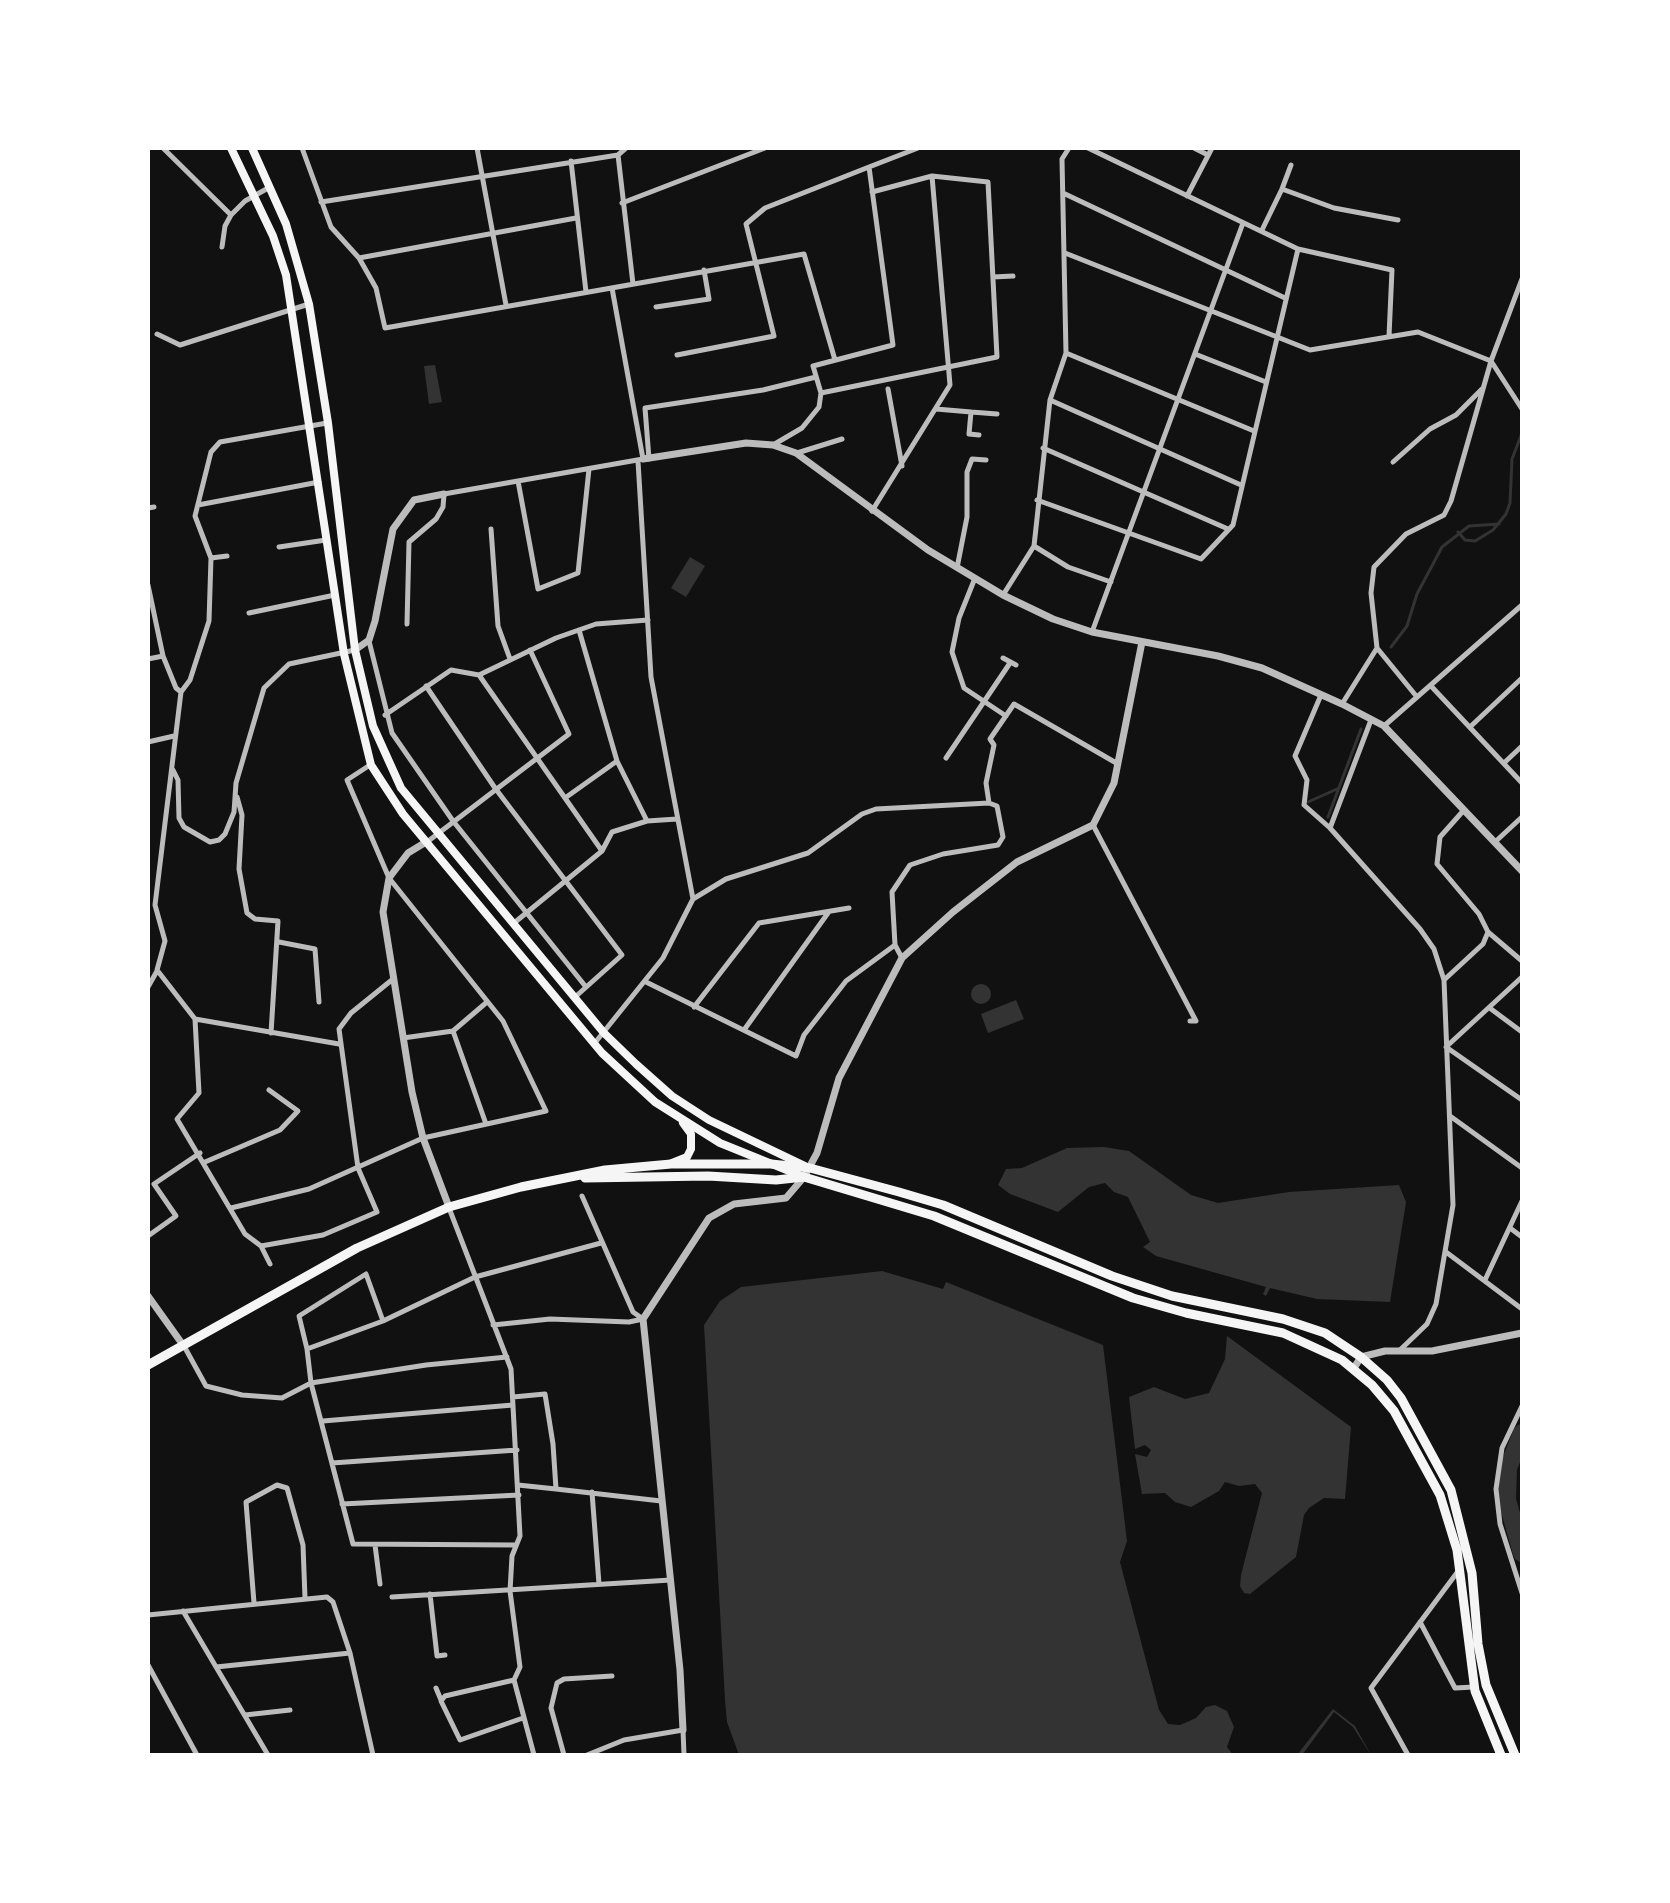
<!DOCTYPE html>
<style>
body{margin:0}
#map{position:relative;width:1670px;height:1903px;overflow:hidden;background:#111;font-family:"Space Grotesk",sans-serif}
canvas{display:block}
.frame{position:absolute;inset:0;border:150px solid #fff;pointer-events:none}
</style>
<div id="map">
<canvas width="1670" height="1903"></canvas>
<div class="frame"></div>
</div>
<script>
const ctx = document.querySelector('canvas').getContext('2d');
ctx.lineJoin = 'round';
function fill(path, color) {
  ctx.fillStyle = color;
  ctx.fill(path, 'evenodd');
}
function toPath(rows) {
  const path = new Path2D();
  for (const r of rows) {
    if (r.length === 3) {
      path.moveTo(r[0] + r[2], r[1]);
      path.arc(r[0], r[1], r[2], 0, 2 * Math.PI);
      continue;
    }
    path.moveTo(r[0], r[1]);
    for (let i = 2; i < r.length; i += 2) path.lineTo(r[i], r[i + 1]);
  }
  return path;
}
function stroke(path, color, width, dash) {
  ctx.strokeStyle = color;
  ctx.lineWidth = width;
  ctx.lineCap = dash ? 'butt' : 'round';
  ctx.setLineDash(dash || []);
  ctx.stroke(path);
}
const water = toPath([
 [435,365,442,402,429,404,424,366],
 [690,557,705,566,686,597,671,588],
 [981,994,10],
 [1016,1000,1024,1019,988,1033,981,1014],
 [1104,1147,1129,1151,1191,1195,1218,1203,1289,1192,1399,1185,1406,1202,1390,1302,1317,1299,1270,1288,1266,1296,1263,1294,1266,1287,1156,1256,1143,1247,1150,1242,1128,1197,1114,1192,1105,1183,1089,1187,1058,1212,1010,1194,998,1185,1006,1169,1022,1168,1067,1148],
 [882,1271,943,1289,946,1282,1103,1345,1127,1541,1120,1562,1159,1710,1168,1724,1180,1725,1196,1718,1206,1707,1215,1705,1227,1711,1234,1727,1227,1747,1233,1755,739,1755,727,1722,725,1700,704,1325,720,1301,741,1287],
 [1227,1336,1351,1427,1345,1499,1324,1498,1309,1508,1304,1515,1296,1557,1250,1594,1244,1593,1240,1586,1241,1575,1262,1493,1255,1484,1239,1486,1225,1482,1219,1491,1191,1507,1175,1502,1165,1493,1142,1494,1135,1454,1147,1457,1151,1450,1145,1445,1135,1449,1129,1397,1154,1387,1185,1399,1209,1393,1225,1359],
 [1333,1709,1355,1726,1371,1755,1353,1727,1334,1712,1302,1755,1297,1755]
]);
const stream = toPath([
 [1458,532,1465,540,1475,541,1493,530,1506,514,1510,503,1512,459,1522,433],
 [1391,647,1407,626,1417,594,1442,547,1469,526,1499,524],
 [1308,802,1337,789],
 [1328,817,1361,729]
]);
const river = toPath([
 [1522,1433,1508,1468,1507,1500,1522,1553]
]);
const minor = toPath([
 [163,148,231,215],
 [302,148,331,227,359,258,376,288,385,328,804,254,835,360],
 [477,148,506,305],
 [1194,148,1208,155],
 [618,155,633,284],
 [571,161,586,292],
 [869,167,918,148],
 [1282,189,1291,165],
 [1063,193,1285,298],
 [1187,196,1212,148],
 [321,202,618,155,626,148],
 [622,203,765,148],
 [1262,230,1282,189,1334,208,1398,220],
 [222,247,225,226,231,215,245,201,270,187],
 [1298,249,1392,270,1389,336],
 [1065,253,1310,350,1418,332,1491,361,1522,409],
 [359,258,576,218],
 [993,277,1013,276],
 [656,307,709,299,704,270],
 [157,334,180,345,309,304],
 [1066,353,1254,431],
 [1195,354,1266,382],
 [677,355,774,336,746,224,765,208,869,167,893,345,813,366,821,393,819,407,802,428,773,445],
 [888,389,902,466],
 [821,393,997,357,988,182,932,176,872,192],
 [1050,400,1241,485],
 [936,409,971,412,969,434,979,435],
 [971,412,997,414],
 [1043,448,1228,529],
 [797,453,842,439],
 [649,459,645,408,763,390,816,377],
 [1393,462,1430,429,1456,415,1482,389],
 [518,481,538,589,578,573,589,469],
 [1037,500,1201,559,1233,525,1298,249,1088,148],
 [198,505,319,482],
 [148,508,154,507],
 [872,511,950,385,932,176],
 [491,529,498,626,510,659],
 [1034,546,1068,567,1111,582],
 [279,547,326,540],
 [211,558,227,556],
 [957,568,967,517,967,472,972,459,986,460],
 [975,578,959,618,952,652,964,688,1006,716],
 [148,585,163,656],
 [1003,595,1034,546,1050,400,1066,353,1062,159,1069,148],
 [249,613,335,595],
 [407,624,409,542,436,519,443,507,444,494,643,459,612,288],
 [579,630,617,761,647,821],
 [1092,632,1243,223],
 [369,641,392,733,453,821,586,987],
 [1003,658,1016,665],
 [148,659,163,656,176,688,181,692,190,680,209,621,211,558,195,516,211,452,220,442,327,423],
 [479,675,602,851],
 [426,686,495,788,622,955,574,998],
 [1431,686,1522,783],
 [181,692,155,905,165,941,157,970,195,1019,199,1093,177,1119,245,1234,261,1246,270,1264],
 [1321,695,1295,756,1307,780,1304,805,1330,828],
 [1417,697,1377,648,1371,593,1374,567,1406,534,1444,515,1451,501,1491,361,1522,279],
 [1342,704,1377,648],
 [385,715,451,670,479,675,556,638,596,624,648,620],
 [1371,720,1330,828,1420,929,1434,949,1444,980,1453,1205,1436,1304,1427,1324,1399,1351],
 [1384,726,1522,605],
 [1470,727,1522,678],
 [148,742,174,736],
 [946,758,1010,663],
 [1504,763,1522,746],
 [173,770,178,780,179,818,184,827,210,842,219,840,225,834,234,812,236,783,264,688,289,664,355,650],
 [237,797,242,815,239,869,247,913,255,919,278,921,271,1033],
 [565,798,617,761],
 [1093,825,1196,1021,1190,1021],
 [427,842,569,734,530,650],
 [1495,842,1522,817],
 [693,899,726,879,808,853,862,814,876,809,989,803],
 [514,923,602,851,612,832,647,821,677,819],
 [1488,932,1522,961],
 [279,942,315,949,319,1002],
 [902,958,895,945,892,892,910,865,943,854,998,845,1003,837,997,806,989,803,986,783,994,745,990,739,1014,704,1118,764],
 [1522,977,1446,1047,1522,1100],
 [1444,980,1483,944,1488,932,1479,914,1437,864,1440,837,1464,810],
 [646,982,796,1056,804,1035,846,981,895,945],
 [148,987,157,971],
 [694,1007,759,923,849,908],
 [1491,1009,1522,1032],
 [195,1019,339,1044],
 [744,1030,828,913],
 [453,1031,486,1124],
 [403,1038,453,1031,487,1002],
 [594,1044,663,958,693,899,651,677,638,461],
 [1450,1116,1522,1168],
 [205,1162,280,1130,298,1111,269,1090],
 [582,1196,633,1312,643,1319],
 [231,1208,309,1189,423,1138,546,1111,503,1021,389,878,347,780,370,765],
 [449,1208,511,1369,520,1536,512,1556,510,1591,520,1667,514,1680,534,1755],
 [1510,1228,1522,1237],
 [148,1236,176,1216,154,1184,200,1153],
 [261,1246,323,1235,377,1212,358,1168,339,1029,351,1013,393,979],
 [1446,1252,1522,1309],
 [1485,1280,1522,1201],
 [493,1325,550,1319,629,1322,643,1319],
 [184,1346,206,1386,242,1395,282,1398,311,1383,426,1365,507,1357],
 [307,1349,299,1316,366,1274,383,1321],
 [513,1397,545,1394,553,1444,556,1489,661,1501],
 [1522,1406,1502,1448,1496,1489,1500,1524,1522,1593],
 [323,1421,513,1405],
 [332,1463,517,1450],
 [518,1485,556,1489],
 [592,1492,599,1584],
 [342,1504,519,1495],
 [375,1545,380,1584],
 [516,1545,353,1544,311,1383,307,1349,383,1321,475,1277,601,1243],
 [430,1594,437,1656,445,1655],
 [392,1597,671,1580],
 [254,1603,246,1502,277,1485,287,1488,303,1545,305,1598],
 [183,1611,268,1755],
 [148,1615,327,1597,333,1602,350,1653,373,1755],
 [1420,1622,1455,1688,1474,1687],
 [148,1665,197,1755],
 [216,1667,350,1653],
 [514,1680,445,1696,441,1701,460,1740,523,1718],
 [436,1688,441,1700],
 [245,1715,290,1710],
 [564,1755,551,1708,557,1683,564,1679,612,1676],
 [587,1755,624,1740,683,1730,684,1755],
 [1408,1755,1371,1688,1459,1570]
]);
const tertiary = toPath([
 [643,459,746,443,773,445,796,453,928,550,1003,595,1053,619,1092,632,1218,656,1262,668,1342,704,1384,726,1522,871],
 [355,650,369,640,375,621,393,529,414,500,444,494],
 [426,842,408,853,389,878,383,912,412,1092,423,1138,449,1207],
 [148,1296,183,1345],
 [1354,1368,1361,1357,1385,1351,1432,1351,1522,1333],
 [683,1730,680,1670,643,1319,709,1218,734,1204,786,1198,804,1177,817,1153,839,1078,902,958,953,912,1017,862,1093,825,1114,783,1142,642]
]);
const primary = toPath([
 [231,148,273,236,286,275,344,654,371,765,403,814,602,1053,655,1102,720,1143,804,1177],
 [252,148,286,224,309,304,328,423,355,650,373,726,401,788,604,1033,636,1064,672,1096,709,1120,805,1166],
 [672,1163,687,1157,691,1149,691,1134,683,1123]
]);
const trunk = toPath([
 [585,1178,708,1176,776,1180,804,1177,934,1216,1133,1298,1186,1313,1283,1333,1342,1360,1372,1385,1394,1411,1440,1495,1457,1550,1475,1691,1501,1755],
 [148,1365,357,1248,449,1207,521,1187,605,1170,671,1164,771,1164,810,1168,899,1192,943,1205,1112,1276,1172,1296,1283,1319,1325,1333,1361,1357,1387,1380,1401,1398,1451,1490,1472,1573,1478,1644,1486,1685,1515,1755]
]);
fill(water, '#333');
stroke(stream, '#333', 3);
stroke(river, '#333', 18);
stroke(minor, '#bcbcbc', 5);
stroke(tertiary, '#bcbcbc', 7);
stroke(primary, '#f5f5f5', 8);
stroke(trunk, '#f5f5f5', 9);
</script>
